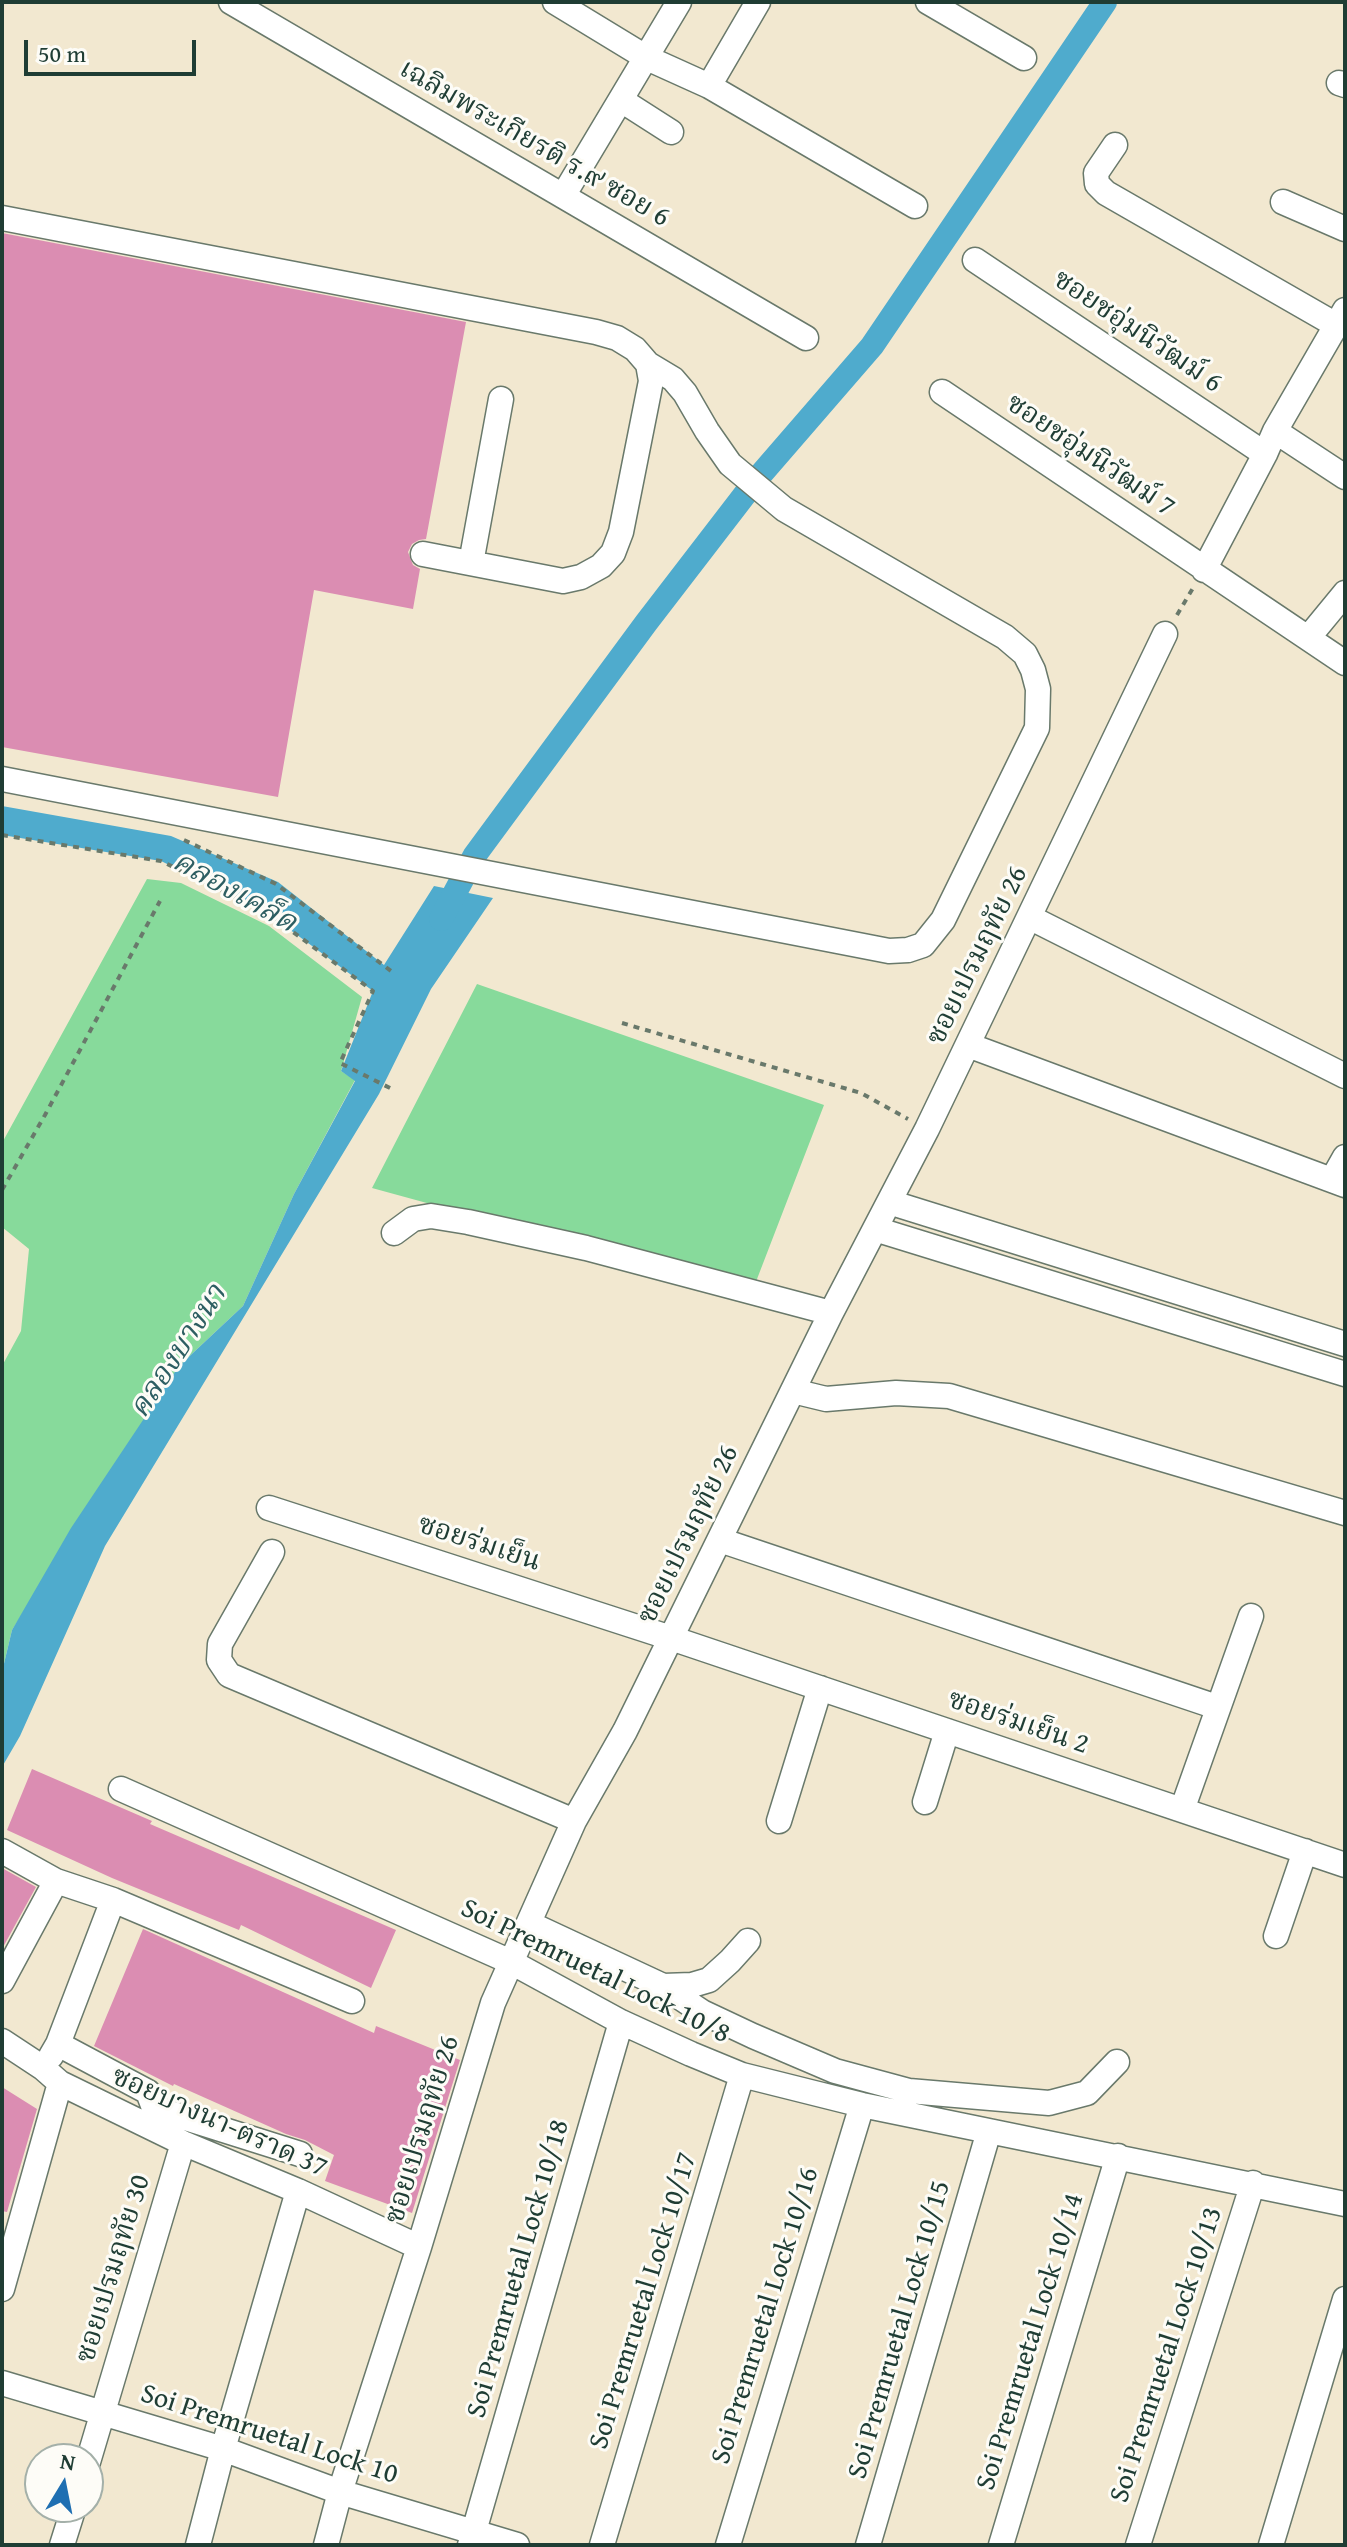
<!DOCTYPE html>
<meta charset="utf-8">
<style>
body{margin:0}
#map{position:relative;width:1347px;height:2547px;overflow:hidden;background:#f2e8d0;font-family:"Gentium Book Plus",serif}
canvas{display:block}
.frame{position:absolute;inset:0;border:4px solid #1f3d34;pointer-events:none}
.north{position:absolute;left:24px;top:2443px;width:80px;height:80px;box-sizing:border-box;background:#fdfcf7;border:2px solid #a4b0a9;border-radius:50%;rotate:10deg;font-size:22px;font-weight:700;line-height:32px;text-align:center;color:#1f3d34}
.north::after{content:'';display:block;margin:auto;width:28px;height:36px;background:#1f6fb2;clip-path:polygon(50% 0,100% 100%,50% 72%,0 100%)}
.scale{position:absolute;left:24px;top:40px;width:172px;height:36px;box-sizing:border-box;border:4px solid #1f3d34;border-top:0;padding-left:10px;font-size:24px;line-height:28px;white-space:nowrap;color:#1f3d34;-webkit-text-stroke:6px #fdfcf7;paint-order:stroke}
</style>
<div id="map">
<canvas width="1347" height="2547"></canvas>
<div class="frame"></div>
<div class="north">N</div>
<div class="scale">50 m</div>
</div>
<script>
const ctx = document.querySelector('canvas').getContext('2d');
ctx.lineJoin = 'round';
function fill(path, color) {
  ctx.fillStyle = color;
  ctx.fill(path, 'evenodd');
}
function toPath(rows) {
  const path = new Path2D();
  for (const r of rows) {
    path.moveTo(r[0], r[1]);
    for (let i = 2; i < r.length; i += 2) path.lineTo(r[i], r[i + 1]);
  }
  return path;
}
function stroke(path, color, width, dash) {
  ctx.strokeStyle = color;
  ctx.lineWidth = width;
  ctx.lineCap = dash ? 'butt' : 'round';
  ctx.setLineDash(dash || []);
  ctx.stroke(path);
}
function label(font, color, halo, rows, align = 'center') {
  ctx.font = font + ' "Gentium Book Plus","Noto Serif Thai",serif';
  ctx.lineWidth = 6;
  ctx.setLineDash([]);
  ctx.textBaseline = 'middle';
  ctx.strokeStyle = halo;
  ctx.fillStyle = color;
  for (const [text, x, y, turn = 0] of rows) {
    ctx.save();
    ctx.translate(x, y);
    ctx.rotate((+turn || 0) * Math.PI / 180);
    ctx.textAlign = isNaN(turn) ? turn : align;
    if (halo) ctx.strokeText(text, 0, 0);
    ctx.fillText(text, 0, 0);
    ctx.restore();
  }
}
const green = toPath([
 [147,879,181,883,269,926,362,997,341,1071,355,1080,294,1194,243,1306,179,1366,12,1630,2,1672,2,1366,21,1331,29,1249,2,1227,2,1143],
 [477,984,824,1105,752,1292,372,1188]
]);
const water = toPath([
 [2,806,171,836,278,882,384,965,434,886,493,898,431,989,379,1094,105,1546,20,1736,2,1767,2,1672,12,1630,71,1528,179,1366,243,1306,294,1194,355,1081,341,1071,373,991,266,912,161,861,2,835]
]);
const canal = toPath([
 [441,919,475,855,646,623,756,480,872,346,1105,2]
]);
const building = toPath([
 [2,233,466,322,426,539,419,540,412,544,408,552,413,565,420,569,413,609,314,590,278,797,2,747],
 [32,1769,152,1821,150,1824,396,1930,371,1988,241,1925,239,1930,112,1878,7,1830],
 [2,1868,36,1887,2,1949],
 [143,1929,374,2033,376,2026,460,2060,412,2213,325,2181,334,2155,305,2140,286,2134,174,2084,173,2086,94,2046],
 [2,2087,37,2109,7,2212,2,2211]
]);
const path = toPath([
 [1177,615,1193,588],
 [2,835,161,861,266,912,373,991,340,1063,394,1090],
 [184,840,276,884,391,971],
 [622,1023,861,1093,908,1119],
 [2,1190,45,1115,160,901]
]);
const minor = toPath([
 [231,2,806,338],
 [555,2,647,58,709,86,915,206],
 [928,2,1024,58],
 [1339,83,1345,85],
 [709,86,758,2],
 [621,100,671,132],
 [1115,145,1096,173,1097,184,1106,193,1336,325],
 [563,196,679,2],
 [1283,202,1345,229],
 [2,218,596,332,617,338,635,349,648,364,651,381,621,532,613,553,601,566,581,577,563,581,423,554],
 [975,260,1265,454],
 [942,392,1345,663],
 [1275,431,1345,477],
 [471,563,501,399],
 [1204,570,1265,454,1275,431,1345,310],
 [1308,638,1345,593],
 [2,779,889,951,908,950,923,945,943,920,1037,728,1038,689,1033,670,1025,654,1005,637,784,509,730,464,707,431,685,393,673,379,648,364],
 [1029,917,1345,1076],
 [968,1045,1345,1185],
 [1332,1180,1345,1157],
 [889,1202,1345,1344],
 [875,1229,1345,1374],
 [394,1233,413,1219,431,1216,468,1222,586,1248,831,1313],
 [793,1391,826,1399,896,1393,949,1396,1345,1513],
 [269,1508,671,1638,1345,1865],
 [720,1540,1217,1707],
 [272,1552,220,1644,219,1660,229,1675,574,1821],
 [121,1789,511,1962,621,2022,691,2054,742,2075,862,2105,1345,2204],
 [925,1802,947,1731],
 [1182,1810,1251,1616],
 [779,1821,820,1688],
 [2,1851,56,1881,113,1900,352,2001],
 [530,1924,663,1986,692,1985,709,1980,730,1961,748,1941],
 [1276,1936,1305,1851],
 [2,1981,56,1881],
 [663,1986,702,2012,753,2036,835,2071,909,2091,1049,2103,1087,2093,1117,2062],
 [2,2041,43,2068,60,2083,183,2143,298,2191,419,2247],
 [58,2044,148,2092,154,2108,300,2154],
 [51,2056,58,2044,113,1900],
 [2,2289,60,2083],
 [2,2383,223,2449,340,2492,517,2545],
 [88,2462,183,2143],
 [62,2545,74,2507],
 [198,2545,223,2449,298,2191],
 [326,2545,340,2492,419,2247,493,2003,574,1821,625,1731,831,1313,927,1129,1165,634],
 [470,2545,621,2022],
 [602,2545,742,2075],
 [728,2545,862,2105],
 [868,2545,989,2131],
 [1001,2545,1118,2156],
 [1138,2545,1253,2183],
 [1271,2545,1345,2299]
]);
const streetNames = [
 ["เฉลิมพระเกียรติ ร.๙ ซอย 6",534,144,30],
 ["ซอยชอุ่มนิวัฒม์ 6",1137,332,34],
 ["ซอยชอุ่มนิวัฒม์ 7",1090,456,34],
 ["ซอยเปรมฤทัย 26",978,956,-64],
 ["ซอยเปรมฤทัย 26",689,1535,-64],
 ["ซอยร่มเย็น",479,1544,18],
 ["ซอยร่มเย็น 2",1018,1723,19],
 ["Soi Premruetal Lock 10/8",595,1972,26],
 ["ซอยบางนา-ตราด 37",219,2123,24],
 ["ซอยเปรมฤทัย 26",423,2130,-73],
 ["ซอยเปรมฤทัย 30",114,2269,-73],
 ["Soi Premruetal Lock 10/18",519,2269,-74],
 ["Soi Premruetal Lock 10/17",644,2301,-73],
 ["Soi Premruetal Lock 10/16",766,2316,-73],
 ["Soi Premruetal Lock 10/15",900,2330,-74],
 ["Soi Premruetal Lock 10/14",1031,2342,-73],
 ["Soi Premruetal Lock 10/13",1167,2355,-72],
 ["Soi Premruetal Lock 10",269,2435,18]
];
const waterNames = [
 ["คลองเคล็ด",234,893,29],
 ["คลองบางนา",179,1352,-57]
];
fill(green, '#87da9b');
fill(water, '#4fabcd');
stroke(canal, '#4fabcd', 24);
fill(building, '#db8db2');
stroke(minor, '#69796b', 27);
stroke(path, '#69796b', 4, [6, 6]);
stroke(minor, '#fff', 24);
label('28px', '#1f3d34', '#fdfcf7', streetNames);
label('italic 30px', '#2d5e62', '#fdfcf7', waterNames);
</script>
